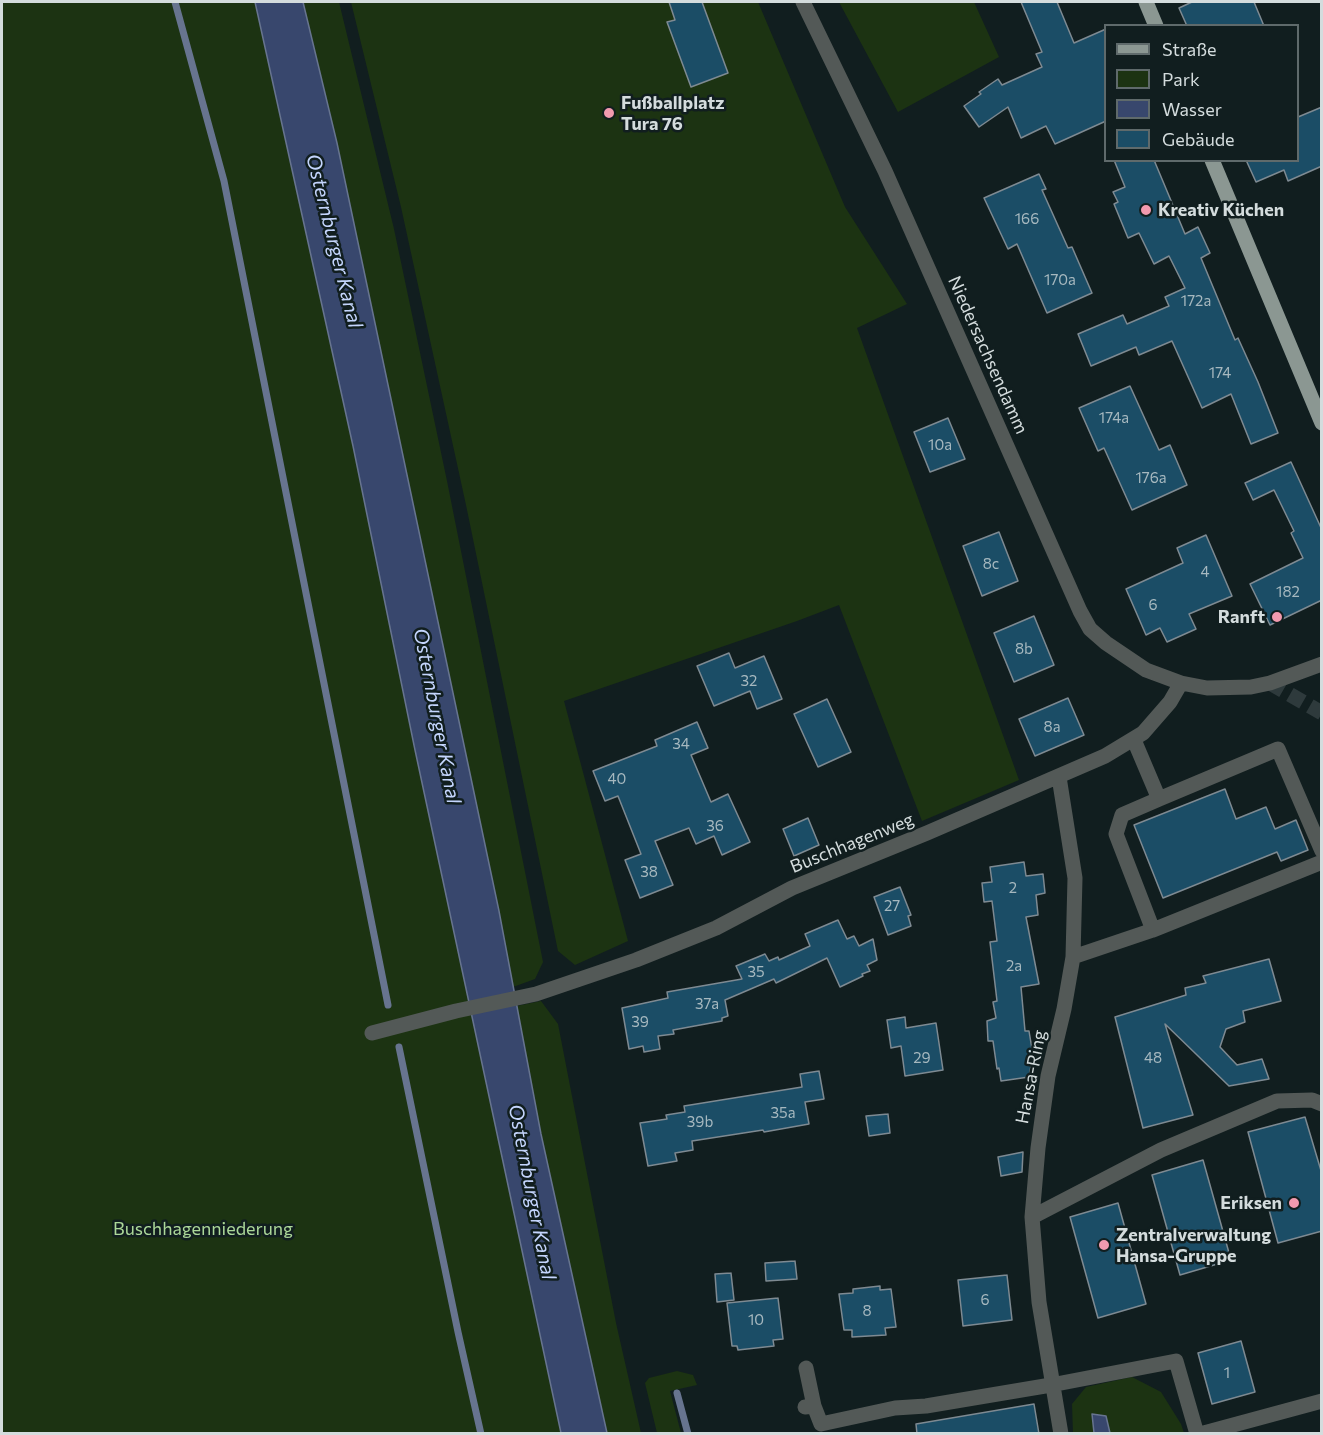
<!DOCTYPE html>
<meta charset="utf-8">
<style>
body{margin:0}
#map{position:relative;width:1323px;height:1435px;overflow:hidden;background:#111e1f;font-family:Commissioner,sans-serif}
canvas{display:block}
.frame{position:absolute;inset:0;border:3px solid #d4dcdd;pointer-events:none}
.legend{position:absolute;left:1104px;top:24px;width:195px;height:138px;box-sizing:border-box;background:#111e1f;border:2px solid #5f6a6b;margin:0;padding:8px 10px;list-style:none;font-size:18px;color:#d4dcdd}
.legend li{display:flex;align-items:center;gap:12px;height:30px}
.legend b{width:30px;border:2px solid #5f6a6b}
</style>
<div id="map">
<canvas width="1323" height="1435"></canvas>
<div class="frame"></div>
<ul class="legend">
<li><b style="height:8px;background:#8b9792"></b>Straße</li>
<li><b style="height:16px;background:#1c3312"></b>Park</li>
<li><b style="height:16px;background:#38476d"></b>Wasser</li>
<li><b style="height:16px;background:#1b4d66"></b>Gebäude</li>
</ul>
</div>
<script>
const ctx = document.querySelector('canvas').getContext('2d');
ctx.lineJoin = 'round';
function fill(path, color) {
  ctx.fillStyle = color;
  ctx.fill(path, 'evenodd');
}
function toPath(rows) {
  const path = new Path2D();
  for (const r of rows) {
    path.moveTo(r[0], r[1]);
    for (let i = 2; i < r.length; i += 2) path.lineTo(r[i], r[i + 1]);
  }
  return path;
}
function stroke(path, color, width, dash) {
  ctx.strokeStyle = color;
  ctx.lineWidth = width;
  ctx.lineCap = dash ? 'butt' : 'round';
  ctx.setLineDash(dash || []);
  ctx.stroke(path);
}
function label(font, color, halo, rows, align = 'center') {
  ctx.font = font + ' Commissioner,sans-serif';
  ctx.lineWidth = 5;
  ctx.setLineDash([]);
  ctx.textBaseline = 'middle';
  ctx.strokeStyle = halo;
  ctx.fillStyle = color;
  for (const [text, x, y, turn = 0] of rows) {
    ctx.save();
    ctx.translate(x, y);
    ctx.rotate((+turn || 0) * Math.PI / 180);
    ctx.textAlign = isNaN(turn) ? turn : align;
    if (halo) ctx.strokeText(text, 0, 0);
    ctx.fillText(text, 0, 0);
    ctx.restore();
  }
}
const green = toPath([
 [2,2,255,2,353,446,415,750,561,1433,2,1434],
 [303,2,339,2,394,229,447,481,543,962,535,979,513,987],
 [351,2,758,2,845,207,907,304,857,328,1019,780,922,821,839,605,797,621,564,701,628,941,575,965,558,951,466,505,401,207],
 [839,2,974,2,999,57,898,112],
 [541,1001,558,1024,616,1323,641,1433,607,1433,604,1423,541,1134,517,1006],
 [677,1371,693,1375,697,1385,670,1391,681,1433,657,1433,645,1383,649,1378],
 [1132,1377,1161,1392,1181,1424,1184,1433,1110,1433,1106,1416,1092,1414,1094,1433,1073,1433,1072,1404,1086,1387]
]);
const water = toPath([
 [255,2,303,2,337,143,499,911,541,1134,607,1433,561,1433,415,750,353,446,255,2],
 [1092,1414,1106,1416,1110,1433,1094,1433,1092,1414]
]);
const stream = toPath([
 [175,2,224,181,388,1005],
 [399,1047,458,1332,481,1434],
 [677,1393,688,1434]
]);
const building = toPath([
 [669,2,702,2,728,73,691,87,667,22,675,20,669,2],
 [1021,2,1057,2,1074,43,1106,29,1106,121,1055,144,1046,126,1021,138,1008,107,979,127,964,106,981,94,979,92,998,79,1002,85,1042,67,1036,54,1042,52,1021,2],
 [1192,2,1254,2,1264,26,1187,26,1179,8,1192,2],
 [1322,107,1322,166,1288,181,1284,170,1256,182,1246,160,1298,160,1298,117,1322,107],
 [1114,160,1154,160,1185,234,1198,227,1210,253,1201,258,1235,340,1238,338,1258,382,1278,433,1251,444,1231,394,1202,408,1172,341,1139,355,1136,347,1091,366,1078,334,1123,315,1127,324,1169,306,1165,297,1185,288,1169,256,1154,264,1139,233,1128,238,1114,204,1118,202,1113,192,1125,187,1114,160],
 [1039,174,1046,189,1042,190,1068,248,1072,247,1092,293,1047,313,1017,244,1008,249,984,198,1039,174],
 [1130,386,1159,450,1170,445,1187,485,1132,510,1104,448,1098,451,1079,408,1130,386],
 [948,418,965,459,930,472,914,432,948,418],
 [1291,462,1322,530,1322,600,1270,625,1250,584,1303,558,1291,533,1294,531,1274,490,1253,500,1245,483,1291,462],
 [999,532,1018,581,982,596,963,546,999,532],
 [1206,535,1232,596,1189,614,1196,629,1167,642,1160,628,1146,635,1126,589,1183,563,1177,548,1206,535],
 [1034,616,1054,665,1014,682,994,633,1034,616],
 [729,653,735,668,764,656,782,699,757,709,750,691,714,706,697,666,729,653],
 [1068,698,1084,735,1035,756,1019,719,1068,698],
 [827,699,851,752,818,767,794,714,827,699],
 [697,722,708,748,691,755,711,802,728,794,750,842,722,855,714,836,696,844,689,828,655,841,673,885,640,898,625,860,641,854,618,796,605,801,593,771,657,746,655,740,697,722],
 [1225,789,1236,819,1266,807,1275,829,1296,820,1308,850,1281,861,1277,852,1163,898,1134,825,1225,789],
 [808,818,819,845,794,856,783,829,808,818],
 [1024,862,1026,876,1043,874,1045,893,1036,895,1038,915,1026,917,1039,984,1021,987,1025,1031,1029,1031,1033,1055,1029,1077,1001,1081,999,1068,997,1069,993,1041,988,1041,987,1021,996,1018,993,1002,997,1001,990,942,997,941,992,901,984,902,982,883,992,882,990,867,1024,862],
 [900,887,911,915,908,916,911,926,888,935,874,897,900,887],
 [838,920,847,939,854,936,859,946,873,939,877,960,867,965,870,971,862,974,863,976,840,987,827,958,776,983,774,979,725,1000,728,1016,722,1018,722,1021,673,1030,674,1034,658,1036,660,1049,644,1052,643,1046,629,1049,622,1008,668,998,667,992,742,979,736,966,765,954,769,961,778,957,779,960,810,946,805,934,838,920],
 [1269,959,1281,1001,1243,1011,1245,1022,1226,1029,1220,1047,1237,1065,1262,1059,1269,1079,1229,1086,1165,1024,1193,1115,1143,1128,1115,1017,1186,995,1185,988,1206,983,1203,976,1269,959],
 [905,1017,906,1028,936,1023,943,1070,905,1076,901,1046,891,1048,887,1020,905,1017],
 [819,1071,824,1099,805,1102,809,1124,764,1132,763,1130,692,1141,693,1150,675,1153,677,1161,648,1166,640,1123,667,1119,666,1115,685,1112,684,1106,802,1087,800,1074,819,1071],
 [888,1114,890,1133,869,1136,866,1116,888,1114],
 [1305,1117,1322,1174,1322,1231,1278,1243,1248,1132,1305,1117],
 [1023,1152,1022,1172,1001,1176,998,1157,1023,1152],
 [1203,1160,1231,1260,1180,1275,1152,1175,1203,1160],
 [1118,1203,1146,1304,1098,1318,1070,1217,1118,1203],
 [795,1261,797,1279,766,1281,765,1263,795,1261],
 [731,1273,734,1300,717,1302,715,1274,731,1273],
 [1007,1275,1012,1320,963,1326,958,1280,1007,1275],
 [880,1286,880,1290,891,1289,896,1327,885,1328,886,1335,852,1337,852,1330,844,1330,839,1294,853,1293,853,1289,880,1286],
 [778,1298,783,1339,773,1340,774,1346,738,1350,737,1346,732,1346,727,1303,778,1298],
 [1241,1341,1255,1392,1212,1404,1198,1353,1241,1341],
 [1034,1404,1039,1434,917,1434,916,1424,1034,1404]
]);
const minorTunnel = toPath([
 [1270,683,1322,713]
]);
const minor = toPath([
 [803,2,885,171,1080,611,1090,629,1106,643,1146,670,1181,683,1207,688,1251,687,1270,683,1322,664],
 [1059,777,1075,878,1073,957,1064,1009,1048,1076,1038,1148,1032,1217,1039,1302,1061,1434],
 [1159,799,1278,749,1322,851],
 [1153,930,1322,862],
 [1073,957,1153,930,1116,834,1122,815,1159,799,1134,740],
 [372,1033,456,1011,536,994,636,960,716,928,792,888,927,833,1105,756,1143,733,1170,702,1181,683],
 [1032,1217,1161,1150,1277,1101,1312,1100,1322,1104],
 [806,1368,814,1406],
 [805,1407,814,1406,821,1424,895,1408,926,1406,1051,1385,1176,1361,1197,1434],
 [1200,1434,1322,1401]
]);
const major = toPath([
 [1146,2,1156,26],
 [1212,160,1322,423]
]);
const markers = [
 [609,113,6,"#f29aaf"],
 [1146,210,6,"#f29aaf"],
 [1277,617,6,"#f29aaf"],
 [1294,1203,6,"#f29aaf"],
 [1104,1245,6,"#f29aaf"]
];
const numberNames = [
 ["166",1027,219],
 ["170a",1060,280],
 ["172a",1196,301],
 ["174",1220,373],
 ["174a",1114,418],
 ["10a",940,445],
 ["176a",1151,478],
 ["8c",991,564],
 ["4",1205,572],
 ["182",1288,592],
 ["6",1153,605],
 ["8b",1024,649],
 ["32",749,681],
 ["8a",1052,727],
 ["34",681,744],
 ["40",617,779],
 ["36",715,826],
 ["38",649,872],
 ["2",1013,888],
 ["27",892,906],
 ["2a",1014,966],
 ["35",756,972],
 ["37a",707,1004],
 ["39",640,1022],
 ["29",922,1058],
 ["48",1153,1058],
 ["35a",783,1113],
 ["39b",700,1122],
 ["6",985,1300],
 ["8",867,1311],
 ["10",756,1320],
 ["1",1227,1373]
];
const poiNames = [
 ["Fußballplatz",621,103],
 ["Tura 76",621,124],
 ["Kreativ Küchen",1158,210],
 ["Ranft",1265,617,"right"],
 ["Eriksen",1282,1203,"right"],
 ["Zentralverwaltung",1116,1235],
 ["Hansa-Gruppe",1116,1256]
];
const streetNames = [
 ["Niedersachsendamm",988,355,66],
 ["Buschhagenweg",852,843,-22],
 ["Hansa-Ring",1031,1077,-79]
];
const parkNames = [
 ["Buschhagenniederung",203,1229]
];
const waterNames = [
 ["Osternburger Kanal",334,241,76],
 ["Osternburger Kanal",437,716,79],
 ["Osternburger Kanal",532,1192,79]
];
fill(green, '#1c3312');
fill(water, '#38476d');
stroke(water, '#67748f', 1.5);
stroke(stream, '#67748f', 7);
fill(building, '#1b4d66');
stroke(building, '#7e8a92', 1.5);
stroke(minorTunnel, '#2e3a3c', 15, [15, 8]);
stroke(minor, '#535957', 15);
stroke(major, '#8b9792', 15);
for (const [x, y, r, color] of markers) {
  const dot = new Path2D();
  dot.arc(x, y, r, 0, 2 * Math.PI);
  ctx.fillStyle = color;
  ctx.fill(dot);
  stroke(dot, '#111e1f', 2);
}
label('15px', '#a6b8bf', null, numberNames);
label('bold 18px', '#d4dcdd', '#111e1f', poiNames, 'left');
label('18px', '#d4dcdd', '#111e1f', streetNames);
label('18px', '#acd899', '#111e1f', parkNames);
label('italic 20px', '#c4d5fd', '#111e1f', waterNames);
</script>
